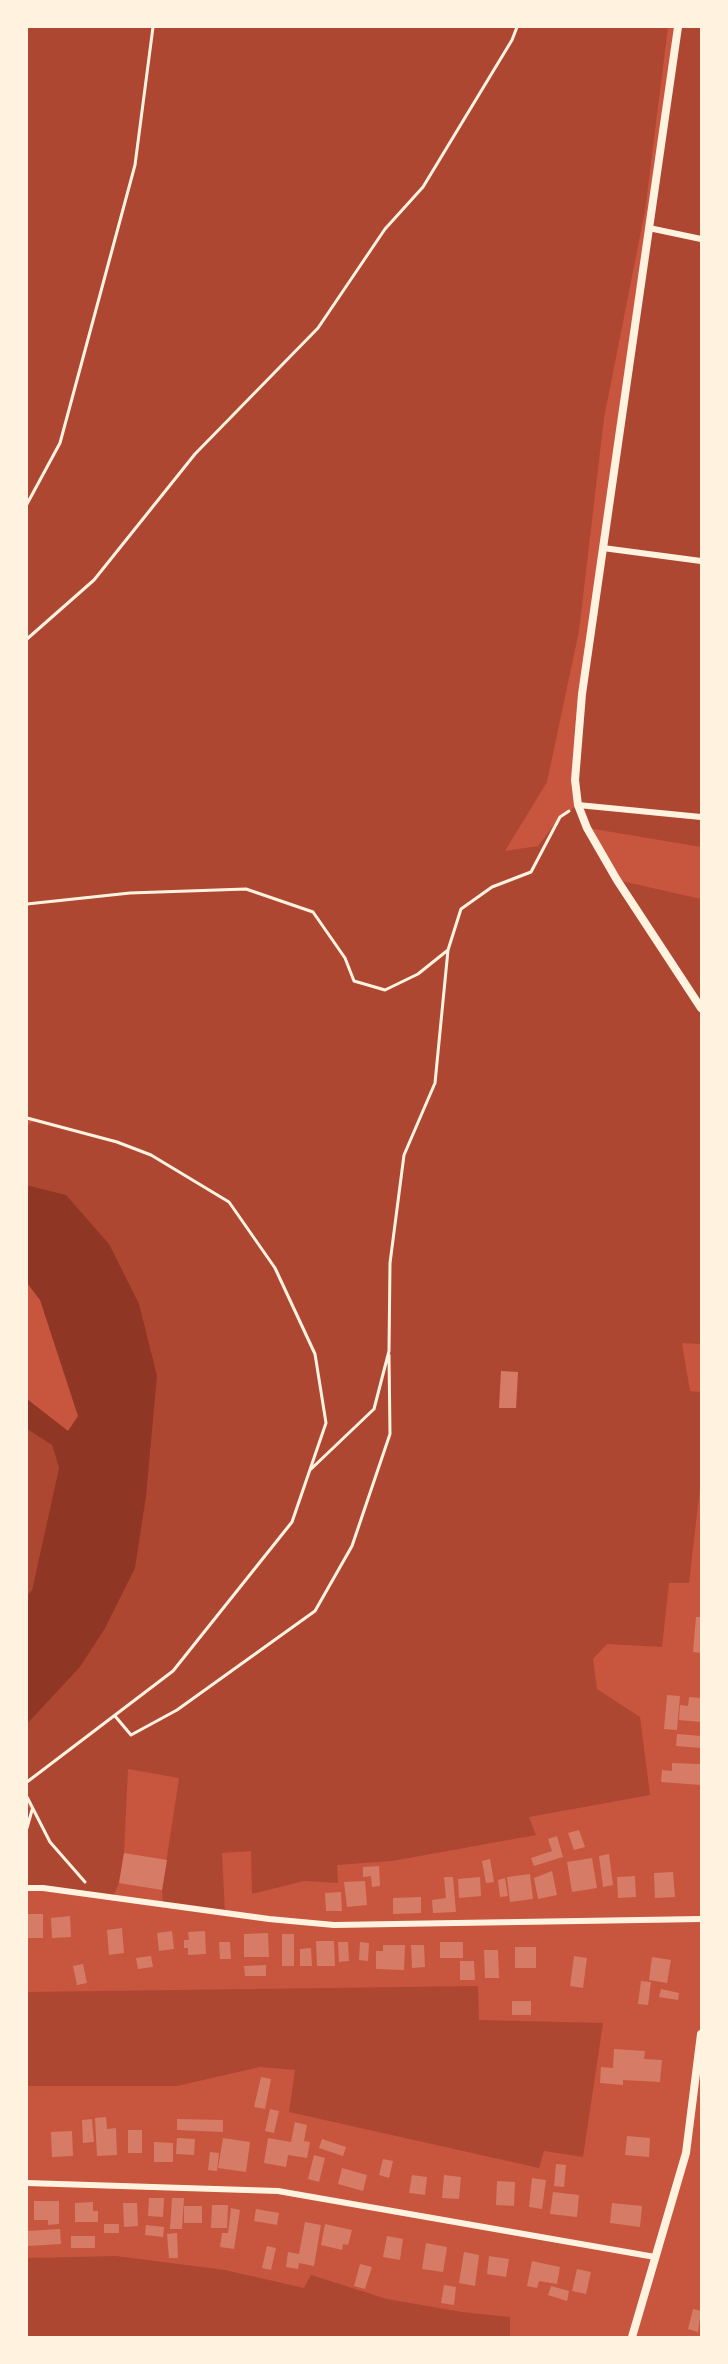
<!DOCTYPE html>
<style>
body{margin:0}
#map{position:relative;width:728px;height:2364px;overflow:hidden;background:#c8553d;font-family:"Source Sans 3",sans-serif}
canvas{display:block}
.frame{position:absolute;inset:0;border:28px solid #fff3e0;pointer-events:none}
</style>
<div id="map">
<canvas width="728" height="2364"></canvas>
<div class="frame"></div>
</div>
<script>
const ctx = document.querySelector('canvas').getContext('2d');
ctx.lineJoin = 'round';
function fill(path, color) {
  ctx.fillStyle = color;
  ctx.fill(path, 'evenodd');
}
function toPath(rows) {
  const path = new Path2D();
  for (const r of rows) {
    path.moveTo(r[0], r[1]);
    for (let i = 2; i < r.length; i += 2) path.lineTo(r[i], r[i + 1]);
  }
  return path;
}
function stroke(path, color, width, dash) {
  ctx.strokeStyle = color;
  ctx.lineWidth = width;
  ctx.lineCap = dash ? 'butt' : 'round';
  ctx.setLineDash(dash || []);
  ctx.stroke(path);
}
const green = toPath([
 [27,27,668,27,645,211,604,418,579,631,547,782,505,851,538,846,560,817,578,805,575,780,582,694,678,27,701,27,701,847,588,828,617,880,701,899,701,1344,682,1343,690,1391,701,1392,701,1479,689,1583,669,1583,662,1647,607,1644,593,1659,597,1689,640,1717,650,1795,529,1817,536,1835,392,1861,337,1865,338,1883,304,1881,252,1894,251,1851,222,1853,225,1913,163,1904,162,1890,179,1778,128,1769,124,1853,119,1883,113,1897,27,1888,27,1807,31,1809,27,1797,27,1724,80,1667,104,1630,66,1195,27,1185,27,1126,35,1120,80,1131,27,1116],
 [27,1429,52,1445,59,1468,32,1590,27,1595],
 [478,1986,479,2020,603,2023,583,2157,544,2151,539,2168,289,2112,295,2070,260,2067,177,2086,27,2086,27,1992],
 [116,2256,225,2270,304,2288,311,2275,387,2299,462,2312,510,2317,510,2337,27,2337,27,2258]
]);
const water = toPath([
 [27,1185,66,1195,109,1244,139,1304,157,1376,146,1496,135,1568,104,1630,80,1667,27,1724,27,1595,32,1590,59,1468,52,1445,27,1429,27,1399,68,1431,78,1416,40,1300,27,1283]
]);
const building = toPath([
 [501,1371,518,1372,516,1408,499,1408],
 [696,1617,701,1617,701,1653,693,1652],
 [667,1695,680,1696,677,1730,664,1729],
 [689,1697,701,1698,701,1722,679,1720,680,1705,688,1706],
 [677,1734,701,1736,701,1748,676,1746],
 [672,1763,700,1764,701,1785,661,1782,662,1770,672,1771],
 [579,1830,585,1847,574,1850,568,1833],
 [557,1836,563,1857,534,1866,531,1858,552,1851,548,1839],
 [124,1853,167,1860,162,1890,119,1883],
 [609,1854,613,1885,603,1887,599,1856],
 [592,1858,597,1888,572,1892,567,1862],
 [490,1859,494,1882,486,1883,482,1861],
 [379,1866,380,1886,372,1887,371,1876,363,1877,363,1867],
 [552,1871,557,1895,538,1899,534,1878],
 [673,1872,675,1897,655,1898,654,1873],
 [530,1874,533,1899,510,1902,507,1877],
 [635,1876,636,1897,618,1898,617,1877],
 [444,1877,453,1877,456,1912,433,1913,432,1900,446,1898],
 [480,1877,481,1896,459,1898,458,1879],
 [505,1878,508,1896,500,1897,498,1880],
 [365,1881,367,1905,347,1907,344,1882],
 [341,1892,342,1911,326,1911,325,1893],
 [421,1897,421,1913,393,1914,393,1898],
 [27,1914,43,1914,43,1938,27,1938],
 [70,1916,71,1937,52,1938,51,1918],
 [122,1928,124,1953,109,1955,107,1930],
 [172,1931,174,1949,159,1951,157,1933],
 [205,1931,206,1954,188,1955,188,1948,184,1948,184,1940,189,1940,188,1932],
 [268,1933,269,1957,244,1957,244,1934],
 [282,1934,294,1934,294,1966,282,1966],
 [316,1941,334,1941,335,1966,317,1966],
 [219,1942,230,1942,231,1959,220,1959],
 [338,1942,348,1942,349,1961,339,1962],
 [360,1942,369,1943,368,1961,359,1960],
 [440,1942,463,1942,463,1958,440,1958],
 [383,1945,405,1945,404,1970,376,1969,376,1951,383,1951],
 [411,1945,424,1945,425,1967,412,1968],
 [515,1947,536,1947,536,1968,515,1968],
 [311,1948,312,1966,300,1966,300,1949],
 [484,1950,498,1950,499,1978,485,1978],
 [151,1956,153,1967,138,1969,136,1958],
 [574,1956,587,1958,583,1988,570,1986],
 [652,1957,671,1960,667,1983,649,1980],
 [460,1961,474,1961,475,1980,460,1980],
 [83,1964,87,1983,77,1985,73,1966],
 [266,1965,266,1976,245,1976,244,1966],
 [641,1981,651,1982,648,2005,638,2004],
 [661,1989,679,1993,678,2000,659,1997],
 [512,2001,531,2001,531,2015,512,2015],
 [614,2049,645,2051,644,2059,662,2060,660,2082,623,2080,623,2085,600,2083,601,2067,613,2068],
 [261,2077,271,2079,265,2109,254,2107],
 [270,2109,279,2111,274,2133,265,2131],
 [106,2117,107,2129,116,2128,117,2155,97,2156,95,2118],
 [92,2119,94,2142,83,2143,82,2120],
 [177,2119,223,2120,223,2132,177,2130],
 [295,2122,307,2125,304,2141,310,2142,307,2158,288,2155,286,2167,264,2163,268,2138,291,2142],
 [128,2130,142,2130,142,2153,128,2153],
 [72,2131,73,2156,52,2157,51,2132],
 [627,2136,650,2138,649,2157,625,2155],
 [177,2138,195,2139,194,2155,176,2154],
 [223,2138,250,2142,246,2172,218,2168],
 [322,2139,346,2147,343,2156,319,2148],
 [154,2142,173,2143,173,2162,154,2162],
 [210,2152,219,2153,217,2171,208,2170],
 [314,2155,325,2158,319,2182,308,2179],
 [383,2159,393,2161,389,2178,379,2175],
 [556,2164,566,2165,564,2187,554,2186],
 [342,2168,367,2175,363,2191,338,2184],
 [412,2175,427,2177,425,2195,409,2193],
 [444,2175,461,2177,459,2199,442,2198],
 [532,2178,546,2180,542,2209,529,2207],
 [497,2181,515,2182,514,2206,496,2205],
 [553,2192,579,2195,577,2217,550,2214],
 [149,2198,164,2198,163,2217,148,2216],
 [172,2198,184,2198,182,2229,170,2229],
 [34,2201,59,2201,59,2224,48,2225,48,2220,34,2220],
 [93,2202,93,2211,98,2211,98,2222,75,2222,75,2203],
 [123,2203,137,2203,138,2226,124,2227],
 [612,2203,642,2206,640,2227,610,2223],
 [212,2205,228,2205,227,2228,211,2228],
 [184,2206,202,2206,202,2223,184,2223],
 [231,2208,240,2210,234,2249,220,2247,222,2233,228,2233],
 [256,2209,279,2213,277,2225,254,2221],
 [305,2222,321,2225,314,2266,299,2263,298,2269,286,2267,288,2252,299,2254],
 [104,2224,119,2224,119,2233,104,2233],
 [325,2224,352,2230,348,2245,343,2244,342,2250,321,2245],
 [146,2225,164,2227,163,2237,145,2235],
 [60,2229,61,2244,28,2246,27,2231],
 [177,2233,178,2258,169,2258,167,2234],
 [71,2236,95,2236,95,2248,71,2248],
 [387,2236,403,2239,400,2260,383,2257],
 [426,2243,447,2247,443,2272,422,2269],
 [267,2246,276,2248,271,2270,262,2268],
 [464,2252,479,2255,475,2286,459,2283],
 [489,2256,509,2259,506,2277,487,2274],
 [532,2261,560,2267,557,2284,539,2281,537,2288,527,2286],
 [360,2264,372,2267,365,2289,354,2286],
 [577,2269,591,2272,586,2294,572,2291],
 [444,2285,456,2287,454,2305,441,2303],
 [551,2286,569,2291,567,2301,548,2295],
 [693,2309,701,2311,698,2332,688,2329]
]);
const path = toPath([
 [27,504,60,443,135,165,153,27],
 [27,639,94,580,195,454,318,328,385,229,423,187,512,40,517,27],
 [27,904,130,893,246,889,313,912,345,958,354,981,385,990,418,974,448,950],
 [27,1118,117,1142,151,1155,229,1202,275,1268,315,1354,326,1423,292,1522,173,1671,27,1782],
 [310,1470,374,1409,389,1351,390,1263,404,1155,435,1083,448,950,461,909,492,887,531,872,560,817,569,811],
 [115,1716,131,1735,177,1710,315,1611,352,1546,390,1434,389,1355],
 [27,1797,50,1842,85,1882],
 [27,1828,32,1810]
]);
const minor = toPath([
 [649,228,701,239],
 [603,548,701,561],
 [578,805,701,817],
 [27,1888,43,1888,269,1919,334,1925,701,1919],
 [27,2183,278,2191,655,2257]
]);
const tertiary = toPath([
 [678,27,582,694,575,780,578,805,587,828,617,880,701,1008],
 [632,2337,686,2153,701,2034]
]);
fill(green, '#ae4732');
fill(water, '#8f3625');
fill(building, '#d67c66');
stroke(path, '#fff3e0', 3);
stroke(minor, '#fff3e0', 6);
stroke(tertiary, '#fff3e0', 8);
</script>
